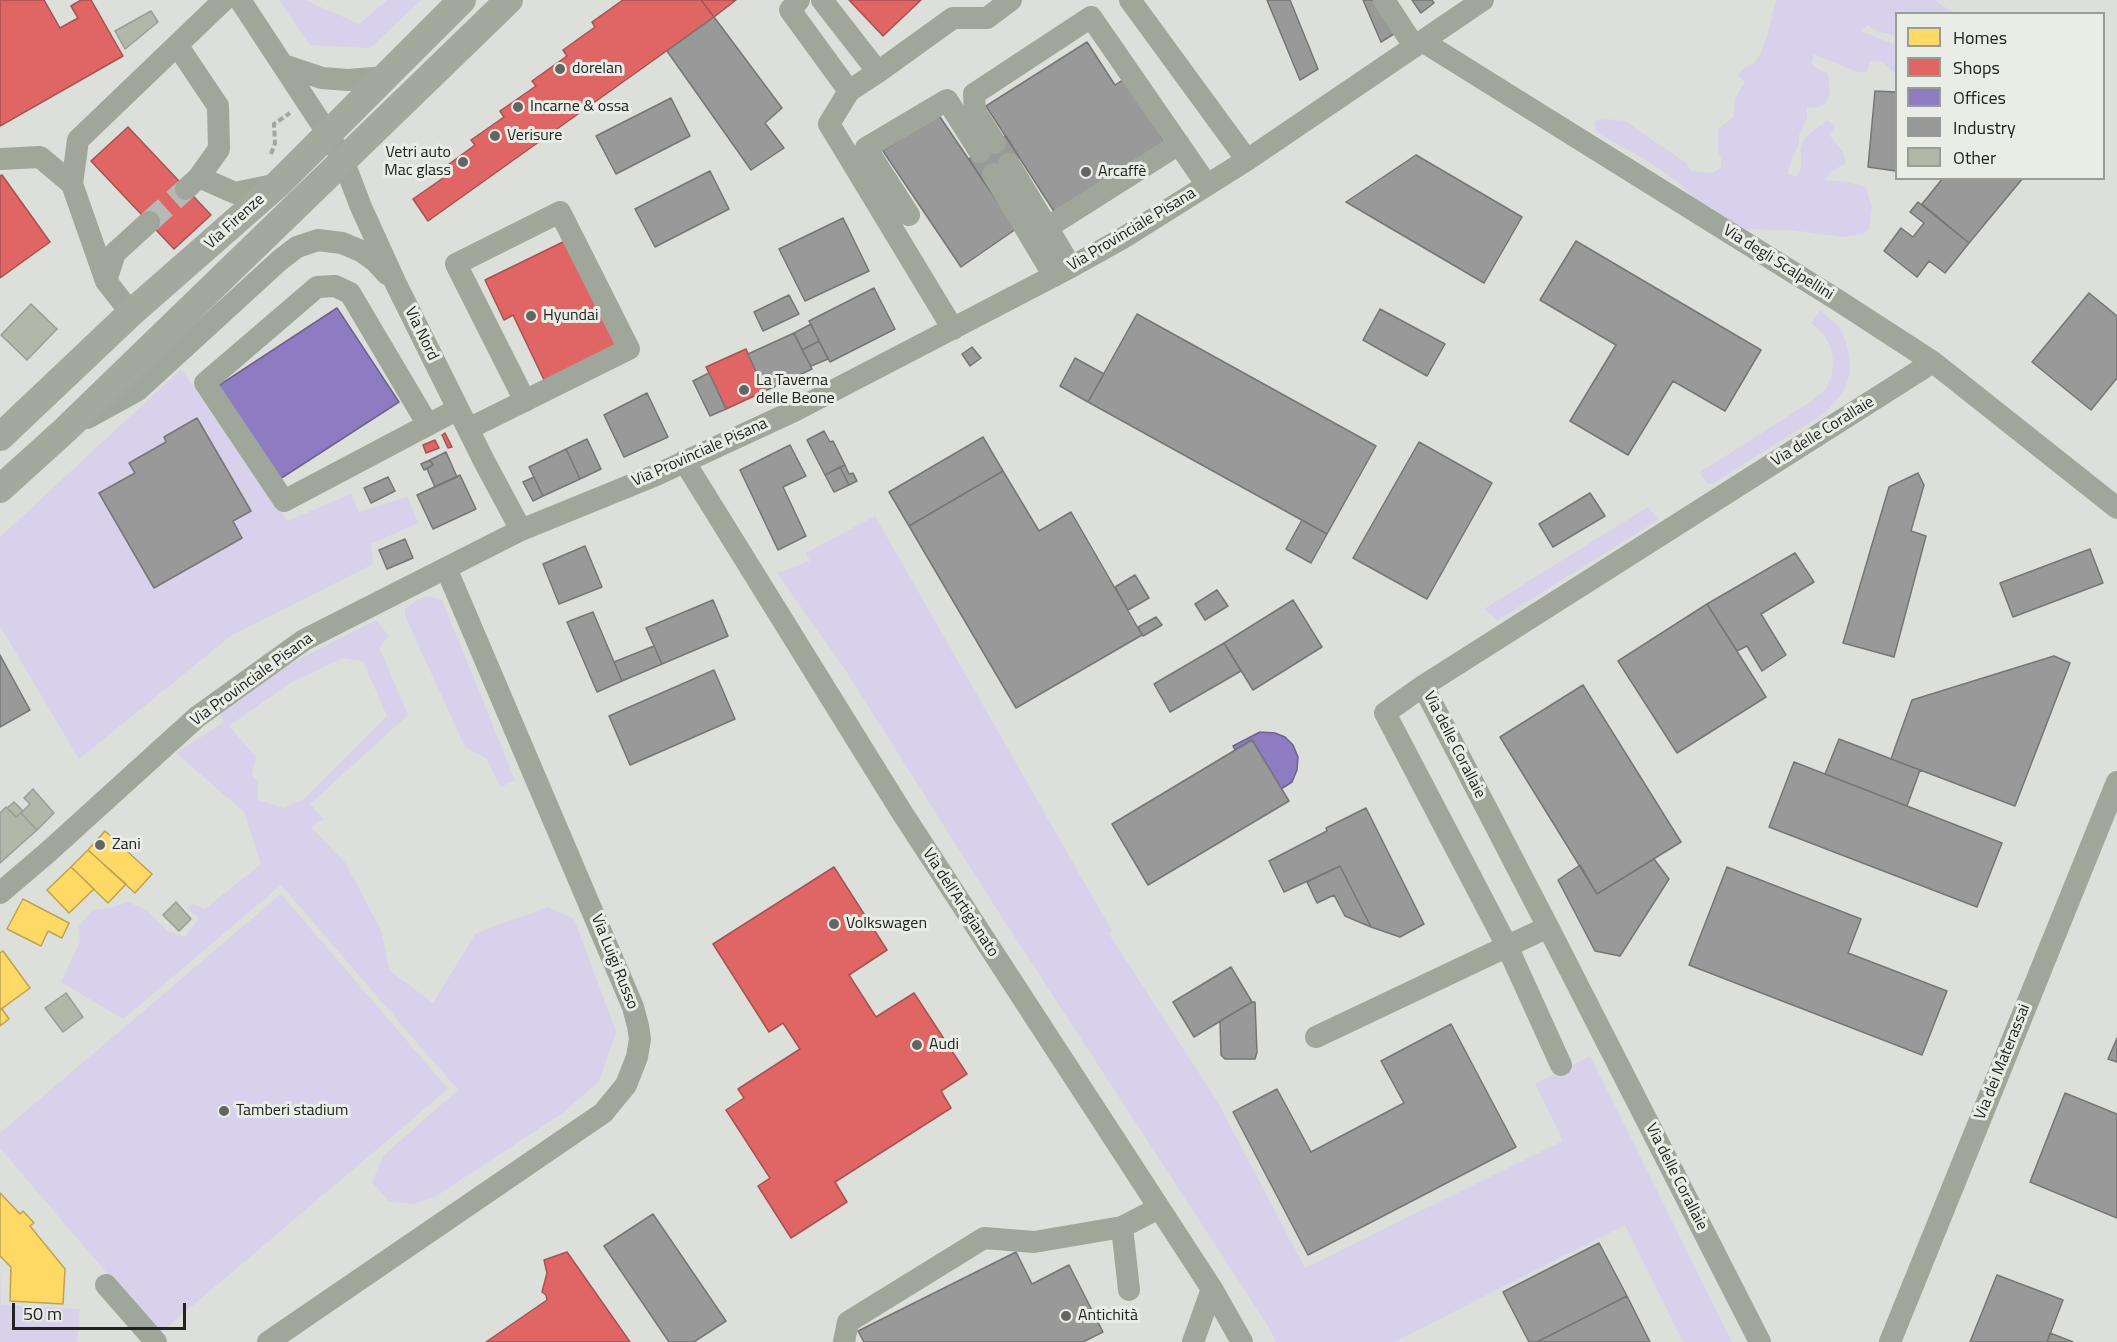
<!DOCTYPE html>
<meta charset="utf-8">
<style>
body{margin:0}
#map{position:relative;width:2117px;height:1342px;overflow:hidden;background:#dcdfda;font-family:"Titillium Web",sans-serif}
canvas{display:block}
.legend{position:absolute;left:1895px;top:12px;width:210px;height:168px;box-sizing:border-box;background:#eaede6;border:2px solid #9a9c97;margin:0;padding:8px 10px;list-style:none;font-size:18px;color:#222321}
.legend li{display:flex;align-items:center;gap:12px;height:30px}
.legend b{width:30px;border:2px solid #9a9c97}
.scale{position:absolute;left:12px;top:1303px;width:174px;height:27px;box-sizing:border-box;border:3px solid #222321;border-top:0;padding-left:8px;font-size:18px;line-height:21px;white-space:nowrap;color:#222321;-webkit-text-stroke:4px #eaede6;paint-order:stroke}
</style>
<div id="map">
<canvas width="2117" height="1342"></canvas>
<ul class="legend">
<li><b style="height:16px;background:#ffd966"></b>Homes</li>
<li><b style="height:16px;background:#e06666"></b>Shops</li>
<li><b style="height:16px;background:#8e7cc3"></b>Offices</li>
<li><b style="height:16px;background:#999"></b>Industry</li>
<li><b style="height:16px;background:#b1b8a9"></b>Other</li>
</ul>
<div class="scale">50 m</div>
</div>
<script>
const ctx = document.querySelector('canvas').getContext('2d');
ctx.lineJoin = 'round';
function fill(path, color) {
  ctx.fillStyle = color;
  ctx.fill(path, 'evenodd');
}
function toPath(rows) {
  const path = new Path2D();
  for (const r of rows) {
    path.moveTo(r[0], r[1]);
    for (let i = 2; i < r.length; i += 2) path.lineTo(r[i], r[i + 1]);
  }
  return path;
}
function stroke(path, color, width, dash) {
  ctx.strokeStyle = color;
  ctx.lineWidth = width;
  ctx.lineCap = dash ? 'butt' : 'round';
  ctx.setLineDash(dash || []);
  ctx.stroke(path);
}
function label(font, color, halo, rows, align = 'center') {
  ctx.font = font + ' "Titillium Web",sans-serif';
  ctx.lineWidth = 6;
  ctx.setLineDash([]);
  ctx.textBaseline = 'middle';
  ctx.strokeStyle = halo;
  ctx.fillStyle = color;
  for (const [text, x, y, turn = 0] of rows) {
    ctx.save();
    ctx.translate(x, y);
    ctx.rotate((+turn || 0) * Math.PI / 180);
    ctx.textAlign = isNaN(turn) ? turn : align;
    if (halo) ctx.strokeText(text, 0, 0);
    ctx.fillText(text, 0, 0);
    ctx.restore();
  }
}
const green = toPath([
 [279,0,305,0,359,24,387,0,421,0,370,48,310,45],
 [1776,0,1934,0,1954,13,1896,14,1896,36,1876,31,1868,25,1861,31,1896,45,1896,74,1881,61,1870,62,1867,72,1857,72,1814,54,1812,64,1819,70,1828,73,1830,94,1826,103,1817,108,1807,107,1807,117,1799,135,1799,145,1790,163,1788,174,1798,177,1801,168,1801,148,1804,139,1827,120,1835,126,1830,136,1843,152,1846,163,1830,172,1826,180,1848,182,1866,187,1872,207,1869,228,1863,234,1842,237,1792,230,1733,229,1688,193,1682,185,1651,163,1596,132,1594,121,1605,119,1625,121,1686,163,1691,171,1713,173,1721,167,1721,159,1718,150,1718,129,1734,117,1735,98,1745,82,1738,75,1745,67,1754,63,1760,55,1767,37],
 [1820,310,1839,327,1846,341,1849,356,1850,372,1846,386,1839,397,1825,413,1712,484,1708,484,1699,473,1813,400,1827,388,1832,374,1833,360,1830,345,1824,335,1811,323],
 [181,369,287,521,351,494,359,512,407,497,418,523,371,544,373,564,232,635,79,759,0,626,0,537],
 [197,418,251,511,233,521,242,538,154,588,99,493,135,473,130,463,166,442,164,437],
 [1648,507,1658,520,1498,620,1484,609],
 [875,516,1112,931,1109,934,1217,1101,1305,1268,1563,1141,1535,1084,1590,1056,1732,1342,1683,1342,1625,1225,1394,1342,1276,1342,1268,1326,994,905,846,671,777,573,810,561,806,553],
 [429,596,442,600,515,780,501,787,486,758,465,747,405,616,405,609,417,600],
 [376,620,389,636,379,647,408,715,310,804,324,819,311,827,346,864,382,932,389,970,433,1003,476,933,548,907,574,919,616,1032,599,1081,564,1112,436,1196,413,1204,389,1201,372,1182,384,1155,458,1090,281,885,123,1019,61,982,80,942,79,926,92,910,110,908,128,902,148,911,167,931,185,937,199,918,187,908,193,904,205,909,261,864,244,812,176,753,224,722,220,714,280,669],
 [343,658,363,661,387,716,304,799,284,808,258,800,258,782,252,775,256,757,229,726,290,683],
 [281,894,448,1089,159,1334,0,1148,0,1133],
 [0,1270,1,1305,80,1309,77,1342,0,1342]
]);
const homes = toPath([
 [105,831,152,874,135,893,88,850,105,831],
 [88,850,126,884,108,903,71,867,88,850],
 [71,867,94,889,69,913,47,890,71,867],
 [23,899,69,923,62,938,48,931,41,946,7,929,23,899],
 [3,951,30,988,0,1010,0,953,3,951],
 [2,1009,9,1019,0,1026,0,1010,2,1009],
 [0,1193,20,1214,23,1211,34,1223,30,1226,65,1269,63,1304,10,1301,11,1267,0,1256,0,1193]
]);
const shops = toPath([
 [0,0,44,0,60,28,78,18,71,6,81,0,91,0,123,56,0,126,0,0],
 [623,0,701,0,714,17,428,221,413,199,446,176,441,170,475,145,471,140,504,117,500,111,536,86,532,81,567,56,563,50,595,27,592,22,623,0],
 [701,0,736,0,714,17,701,0],
 [849,0,921,0,883,36,849,0],
 [128,127,211,215,174,249,91,161,128,127],
 [2,175,50,242,0,278,0,176,2,175],
 [565,241,618,349,546,384,513,315,504,320,485,280,565,241],
 [746,349,765,391,726,409,706,367,746,349],
 [445,433,452,447,448,448,442,435,445,433],
 [435,440,439,448,426,453,423,445,435,440],
 [834,867,887,950,849,975,876,1017,914,993,967,1074,941,1091,951,1108,835,1182,847,1202,791,1238,758,1186,770,1178,726,1110,744,1098,738,1089,800,1049,783,1023,769,1032,713,944,834,867],
 [567,1252,630,1342,486,1342,547,1300,546,1295,542,1292,547,1273,544,1260,567,1252]
]);
const offices = toPath([
 [337,308,399,402,280,479,218,386,337,308],
 [1260,732,1275,733,1285,737,1293,745,1298,757,1297,770,1292,782,1281,789,1252,740,1235,750,1233,746,1260,732]
]);
const industry = toPath([
 [1267,0,1290,0,1318,69,1300,80,1267,0],
 [1363,0,1375,0,1397,32,1381,42,1363,0],
 [1412,0,1432,0,1434,3,1421,13,1412,0],
 [714,17,782,108,765,123,784,148,751,170,667,51,714,17],
 [1087,42,1115,85,1124,79,1167,146,1057,216,986,106,1087,42],
 [1875,91,1896,92,1896,171,1868,167,1875,91],
 [671,98,690,136,616,174,596,136,671,98],
 [938,114,1016,229,961,267,883,151,938,114],
 [1006,136,1019,157,983,181,969,159,1006,136],
 [1416,155,1522,217,1484,283,1346,202,1416,155],
 [710,171,729,209,655,247,635,209,710,171],
 [1943,178,2023,178,1969,243,1922,204,1943,178],
 [1918,202,1969,243,1945,273,1929,261,1917,277,1884,251,1901,228,1913,237,1924,223,1910,212,1918,202],
 [843,218,869,271,805,301,779,249,843,218],
 [1576,241,1761,350,1725,411,1673,381,1628,455,1570,421,1616,345,1540,300,1576,241],
 [874,288,895,329,830,362,809,321,874,288],
 [2089,293,2117,316,2117,378,2091,410,2032,362,2089,293],
 [789,295,799,314,763,331,754,312,789,295],
 [1380,309,1445,344,1427,376,1363,340,1380,309],
 [1137,314,1376,446,1327,534,1088,402,1137,314],
 [811,324,819,341,802,350,794,333,811,324],
 [794,333,812,369,765,391,748,354,794,333],
 [819,341,828,359,811,366,802,350,819,341],
 [972,347,981,358,970,366,962,354,972,347],
 [1075,358,1104,374,1088,402,1060,386,1075,358],
 [709,373,726,409,710,416,693,381,709,373],
 [647,393,668,437,624,457,604,415,647,393],
 [197,418,251,511,233,521,242,538,154,588,99,493,135,473,129,463,166,442,164,437,197,418],
 [824,431,830,442,833,441,845,465,825,475,807,440,824,431],
 [983,437,1003,471,909,526,889,492,983,437],
 [587,439,601,469,580,479,566,449,587,439],
 [1419,442,1492,483,1427,599,1353,558,1419,442],
 [790,445,806,476,783,487,806,536,778,550,740,470,790,445],
 [566,449,580,479,543,496,529,467,566,449],
 [446,452,457,477,435,487,427,469,433,465,430,460,446,452],
 [430,460,433,465,424,470,421,464,430,460],
 [845,465,849,474,853,473,857,481,849,485,840,467,845,465],
 [840,467,849,485,834,492,825,475,840,467],
 [1003,471,1039,531,1071,512,1142,635,1016,708,909,526,1003,471],
 [1918,473,1924,485,1911,531,1926,536,1894,657,1843,643,1889,487,1918,473],
 [460,475,476,509,433,529,417,495,460,475],
 [388,477,395,491,371,503,364,488,388,477],
 [534,477,543,496,533,501,523,482,534,477],
 [1590,493,1605,516,1553,547,1539,524,1590,493],
 [1302,520,1327,534,1311,563,1286,549,1302,520],
 [405,539,413,558,387,569,379,550,405,539],
 [585,546,602,587,559,604,543,564,585,546],
 [2090,549,2103,583,2013,617,2000,583,2090,549],
 [1795,553,1814,582,1761,614,1786,655,1762,671,1747,646,1737,651,1707,604,1795,553],
 [1135,575,1149,598,1128,610,1115,587,1135,575],
 [1217,590,1228,606,1205,620,1195,604,1217,590],
 [713,600,728,636,662,664,646,628,713,600],
 [1293,600,1322,647,1253,690,1224,643,1293,600],
 [1707,604,1766,697,1677,753,1618,661,1707,604],
 [593,612,622,681,597,692,567,622,593,612],
 [1156,617,1162,625,1143,636,1138,627,1156,617],
 [1224,643,1241,671,1170,712,1154,684,1224,643],
 [654,646,662,664,622,681,614,662,654,646],
 [0,655,30,710,0,727,0,655],
 [2054,656,2070,663,2015,806,1891,759,1912,700,2054,656],
 [714,670,735,719,630,765,609,716,714,670],
 [1583,685,1681,842,1597,894,1500,737,1583,685],
 [1839,739,1920,770,1907,806,1825,774,1839,739],
 [1252,740,1289,801,1148,885,1112,824,1252,740],
 [1794,762,2002,843,1977,907,1769,827,1794,762],
 [1366,808,1424,924,1400,937,1371,927,1340,866,1284,892,1269,861,1327,831,1326,828,1366,808],
 [1654,859,1669,879,1620,956,1595,951,1558,880,1580,865,1597,894,1654,859],
 [1340,866,1371,927,1345,916,1334,895,1317,903,1307,882,1340,866],
 [1727,867,1861,919,1848,953,1947,991,1922,1055,1689,965,1727,867],
 [1231,967,1252,1002,1194,1037,1173,1002,1231,967],
 [1252,1002,1255,1002,1257,1052,1255,1059,1225,1059,1221,1055,1220,1021,1252,1002],
 [1451,1024,1516,1147,1308,1255,1233,1112,1277,1089,1311,1152,1404,1103,1381,1061,1451,1024],
 [2117,1038,2117,1062,2108,1059,2117,1038],
 [2065,1093,2117,1114,2117,1218,2030,1182,2065,1093],
 [653,1214,726,1321,694,1342,669,1342,604,1246,653,1214],
 [1599,1243,1627,1296,1537,1342,1529,1342,1503,1292,1599,1243],
 [1016,1252,1032,1284,1069,1265,1103,1332,1083,1342,864,1342,858,1331,1016,1252],
 [1997,1275,2063,1300,2047,1342,1970,1342,1997,1275],
 [1627,1296,1650,1342,1537,1342,1627,1296],
 [2050,1333,2073,1342,2047,1342,2050,1333]
]);
const building = toPath([
 [151,11,158,22,125,49,115,31,151,11],
 [31,304,57,329,27,360,1,335,31,304],
 [33,789,54,813,37,830,21,813,30,804,24,798,33,789],
 [14,802,23,811,16,817,7,808,14,802],
 [6,807,16,817,21,813,37,830,0,863,0,813,6,807],
 [176,902,191,919,179,931,163,915,176,902],
 [66,993,83,1017,63,1032,45,1008,66,993]
]);
const minorTunnel = toPath([
 [149,222,186,189]
]);
const path = toPath([
 [271,154,275,143,274,124,290,113]
]);
const minor = toPath([
 [240,0,328,134,343,160,361,207,396,284,484,461,521,530],
 [799,0,790,10,849,91],
 [822,0,878,72],
 [1130,0,1247,160],
 [1384,0,1414,46],
 [1422,41,1839,301,1933,362,2117,508],
 [177,45,218,106,219,149,199,177,186,189],
 [283,65,322,78,348,80,386,77],
 [995,143,975,111,974,94,1091,17,1207,185],
 [0,159,40,157,72,184],
 [1009,164,1071,267],
 [993,174,1054,276],
 [199,177,235,193,278,184],
 [909,215,866,148,947,100,980,152],
 [1048,227,1179,144],
 [106,281,115,253,149,222],
 [131,313,106,281,72,184,78,140,224,0],
 [953,329,829,124,849,91,878,72,953,18,987,18,1011,0],
 [87,418,138,390,280,260,297,247,318,240,342,243,361,251,376,262,387,274],
 [428,425,350,293,335,286,317,287,205,383,284,501,458,409],
 [468,429,629,349,560,212,456,264,525,401],
 [684,461,901,811,1212,1289,1242,1342],
 [1423,686,1385,713,1507,946,1561,1065],
 [0,893,47,853,197,717,304,640,521,530,656,475,794,411,1071,267,1123,238,1247,160,1483,0],
 [1316,1037,1548,927],
 [1122,1227,1129,1290],
 [106,1285,156,1342],
 [268,1342,603,1113,626,1085,637,1057,640,1039,638,1026,633,1007,446,568],
 [844,1342,848,1322,984,1238,1034,1242,1122,1227,1159,1208],
 [1193,1342,1212,1289],
 [1760,1342,1548,927,1423,686,1933,362],
 [1890,1342,2117,782]
]);
const major = toPath([
 [0,437,131,313,278,184,462,0],
 [0,489,64,431,509,0]
]);
const markers = [
 [560,69,6,"#636562"],
 [518,107,6,"#636562"],
 [495,136,6,"#636562"],
 [463,162,6,"#636562"],
 [1086,172,6,"#636562"],
 [531,316,6,"#636562"],
 [744,390,6,"#636562"],
 [100,845,6,"#636562"],
 [834,924,6,"#636562"],
 [917,1045,6,"#636562"],
 [224,1111,6,"#636562"],
 [1066,1316,6,"#636562"]
];
const poiNames = [
 ["dorelan",572,69],
 ["Incarne & ossa",530,107],
 ["Verisure",507,136],
 ["Vetri auto",451,153,"right"],
 ["Mac glass",451,171,"right"],
 ["Arcaffè",1098,172],
 ["Hyundai",543,316],
 ["La Taverna",756,381],
 ["delle Beone",756,399],
 ["Zani",112,845],
 ["Volkswagen",846,924],
 ["Audi",929,1045],
 ["Tamberi stadium",236,1111],
 ["Antichità",1078,1316]
];
const streetNames = [
 ["Via Firenze",235,222,-42],
 ["Via Provinciale Pisana",1132,230,-31],
 ["Via degli Scalpellini",1778,263,32],
 ["Via Nord",421,334,64],
 ["Via delle Corallaie",1823,432,-32],
 ["Via Provinciale Pisana",700,453,-24],
 ["Via Provinciale Pisana",252,680,-36],
 ["Via delle Corallaie",1454,745,63],
 ["Via dell'Artigianato",960,903,57],
 ["Via Luigi Russo",614,962,68],
 ["Via dei Materassai",2003,1062,-68],
 ["Via delle Corallaie",1676,1177,63]
];
fill(green, '#d8d1eb');
fill(homes, '#ffd966');
stroke(homes, '#bda251', 1.5);
fill(shops, '#e06666');
stroke(shops, '#a75251', 1.5);
fill(offices, '#8e7cc3');
stroke(offices, '#6e6192', 1.5);
fill(industry, '#999');
stroke(industry, '#757675', 1.5);
fill(building, '#b1b8a9');
stroke(building, '#9b9c99', 1.5);
stroke(minorTunnel, '#b7b9b5', 22, [22, 11]);
stroke(path, '#a2a79e', 4, [6, 3]);
stroke(minor, '#a0a699', 22);
stroke(major, '#a4a99e', 28);
for (const [x, y, r, color] of markers) {
  const dot = new Path2D();
  dot.arc(x, y, r, 0, 2 * Math.PI);
  ctx.fillStyle = color;
  ctx.fill(dot);
  stroke(dot, '#eaede6', 2);
}
label('16px', '#222321', '#eaede6', poiNames, 'left');
label('16px', '#222321', '#eaede6', streetNames);
</script>
